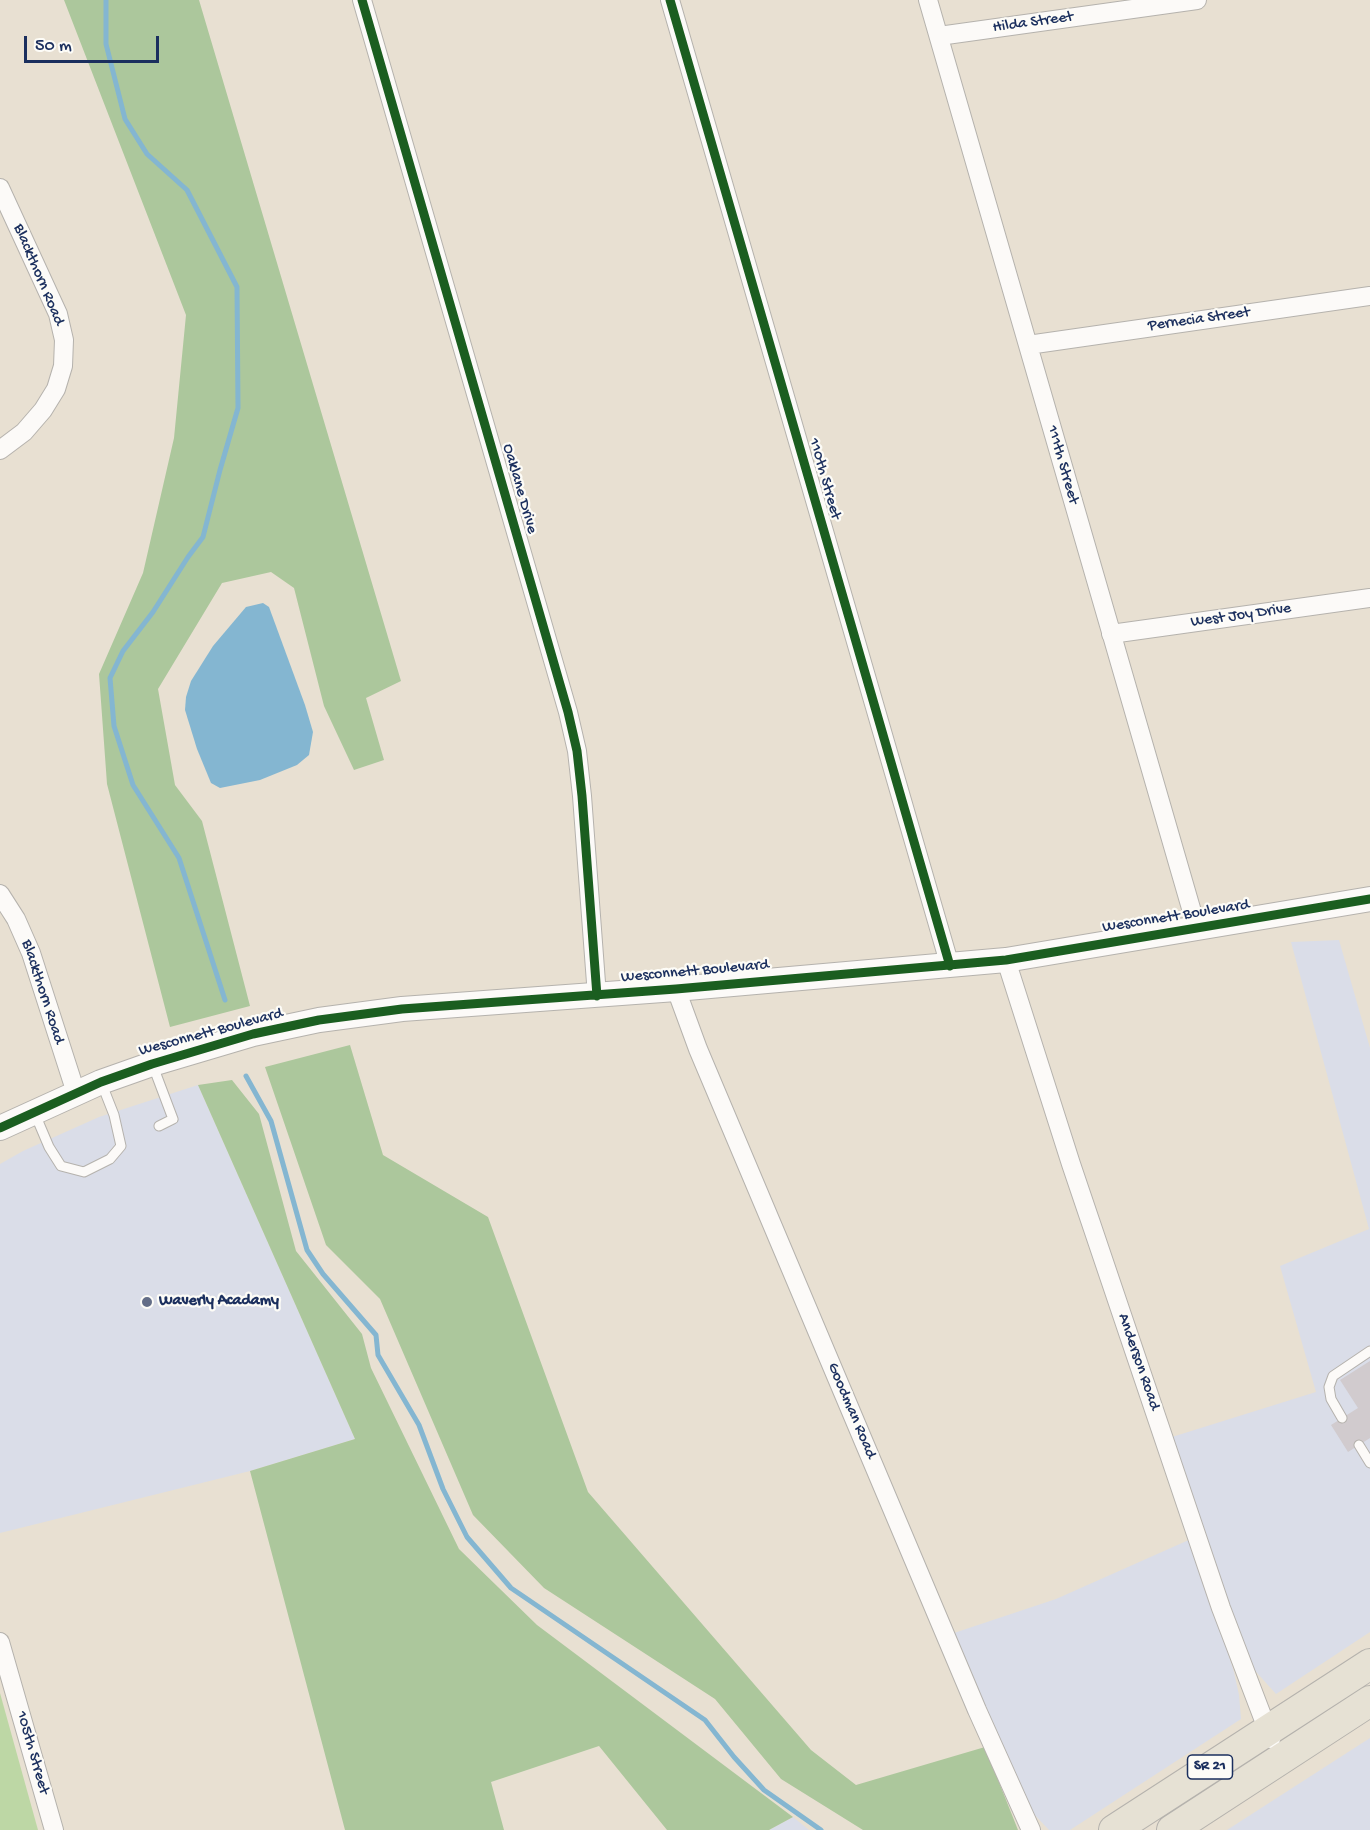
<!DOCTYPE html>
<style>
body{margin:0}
#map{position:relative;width:1370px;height:1830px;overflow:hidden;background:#e8e0d2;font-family:"Gochi Hand",sans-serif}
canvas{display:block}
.scale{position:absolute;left:24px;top:36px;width:135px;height:27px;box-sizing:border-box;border:3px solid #1b2f5e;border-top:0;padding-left:8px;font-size:18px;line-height:21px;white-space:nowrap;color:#1b2f5e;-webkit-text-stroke:4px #fdfcf7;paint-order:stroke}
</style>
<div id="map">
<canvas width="1370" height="1830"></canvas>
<div class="scale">50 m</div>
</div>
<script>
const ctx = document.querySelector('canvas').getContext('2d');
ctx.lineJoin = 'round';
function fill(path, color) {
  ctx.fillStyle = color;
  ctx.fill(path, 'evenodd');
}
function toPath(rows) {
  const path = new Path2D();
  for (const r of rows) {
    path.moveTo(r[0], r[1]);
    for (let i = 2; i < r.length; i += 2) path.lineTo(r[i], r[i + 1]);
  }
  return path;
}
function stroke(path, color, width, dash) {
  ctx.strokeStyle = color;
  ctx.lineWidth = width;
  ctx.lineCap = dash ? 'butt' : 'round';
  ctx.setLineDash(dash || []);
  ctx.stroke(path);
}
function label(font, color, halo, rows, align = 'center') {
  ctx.font = font + ' "Gochi Hand",sans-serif';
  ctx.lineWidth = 4.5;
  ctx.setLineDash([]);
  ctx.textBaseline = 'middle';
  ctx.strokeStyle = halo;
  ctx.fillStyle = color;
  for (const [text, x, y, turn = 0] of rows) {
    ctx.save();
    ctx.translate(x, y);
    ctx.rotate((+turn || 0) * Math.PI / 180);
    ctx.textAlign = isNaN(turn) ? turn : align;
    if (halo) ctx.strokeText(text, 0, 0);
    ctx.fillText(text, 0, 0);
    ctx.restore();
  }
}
const built = toPath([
 [1339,940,1370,1048,1370,1632,1276,1694,1249,1664,1172,1437,1316,1392,1280,1266,1369,1229,1291,942],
 [198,1085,355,1439,250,1471,0,1533,0,1164,23,1151,99,1117],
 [1191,1539,1234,1672,1239,1695,1241,1719,1070,1830,1049,1830,1030,1810,954,1633,1056,1599],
 [1370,1738,1370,1830,1227,1830],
 [793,1817,809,1830,769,1830]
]);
const green = toPath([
 [0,1693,38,1830,0,1830]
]);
const forest = toPath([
 [64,0,199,0,401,681,366,698,384,760,354,770,324,706,294,588,271,572,222,583,158,689,175,785,202,821,250,1006,170,1027,107,784,99,674,143,573,174,438,186,315],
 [350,1045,383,1155,488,1217,588,1492,811,1750,856,1785,985,1747,1018,1830,863,1830,781,1779,715,1699,544,1588,473,1515,380,1299,326,1245,265,1067],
 [232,1080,259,1114,296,1251,362,1334,371,1368,459,1549,537,1625,793,1817,769,1830,667,1830,599,1746,491,1782,504,1830,345,1830,250,1471,355,1439,198,1085]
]);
const water = toPath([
 [263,603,269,607,305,705,313,732,309,755,297,765,260,780,220,788,211,783,197,749,185,710,186,697,191,681,213,646,246,607]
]);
const stream = toPath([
 [106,0,106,44,125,119,147,154,187,190,237,287,238,408,220,470,203,537,188,557,153,612,123,651,110,678,114,726,133,785,179,858,225,1000],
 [246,1076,271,1121,307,1250,323,1274,376,1335,378,1355,419,1425,443,1489,467,1537,511,1588,705,1720,734,1757,764,1790,821,1830]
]);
const building = toPath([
 [1370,1361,1370,1438,1348,1452,1331,1425,1358,1408,1340,1380]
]);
const service = toPath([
 [153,1066,173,1119,159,1126],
 [35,1114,49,1147,61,1166,84,1172,110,1159,121,1146,114,1115,101,1082],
 [1342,1418,1331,1399,1329,1387,1333,1376,1370,1351],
 [1359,1445,1370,1463]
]);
const minor = toPath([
 [362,0,568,712,577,751,582,796,597,996],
 [670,0,950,966],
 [928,0,1197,929],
 [939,36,1197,0],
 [0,188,58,314,64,340,63,366,56,389,43,410,24,432,0,450],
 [1028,345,1370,296],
 [1111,634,1370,598],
 [0,894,16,919,31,953,76,1093],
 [1006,960,1071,1164,1221,1608,1271,1739],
 [676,989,698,1049,977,1710,1031,1830],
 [0,1642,54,1830]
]);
const tertiary = toPath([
 [0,1128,101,1082,152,1064,253,1034,319,1020,402,1009,676,989,1006,960,1370,899]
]);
const primary = toPath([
 [1114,1830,1370,1664],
 [1172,1830,1370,1701]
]);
const cycleway = toPath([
 [362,0,568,712,577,751,582,796,597,996],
 [670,0,950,966],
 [0,1128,101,1082,152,1064,253,1034,319,1020,402,1009,676,989,1006,960,1370,899]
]);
const markers = [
 [147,1302,6,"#636d87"]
];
const shields = [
 [1210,1767,45]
];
const shieldNames = [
 ["SR 21",1210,1767]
];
const streetNames = [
 ["Hilda Street",1033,23,-8],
 ["Blackthorn Road",38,275,67],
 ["Pernecia Street",1199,320,-8],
 ["111th Street",1062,465,74],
 ["110th Street",824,479,74],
 ["Oaklane Drive",519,489,74],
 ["West Joy Drive",1241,616,-8],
 ["Wesconnett Boulevard",1176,917,-9],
 ["Wesconnett Boulevard",695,972,-5],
 ["Blackthorn Road",42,992,72],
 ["Wesconnett Boulevard",211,1033,-15],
 ["Anderson Road",1138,1362,71],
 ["Goodman Road",851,1411,67],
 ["105th Street",32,1753,74]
];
const poiNames = [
 ["Waverly Acadamy",159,1302]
];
fill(built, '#dadde8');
fill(green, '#bdd7a5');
fill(forest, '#acc79c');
fill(water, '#84b6d1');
stroke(stream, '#84b6d1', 5);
fill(building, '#d1cbce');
stroke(service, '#b5b2ad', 11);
stroke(minor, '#b5b2ad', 20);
stroke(tertiary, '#b5b2ad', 26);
stroke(primary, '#b5b2ad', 32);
stroke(service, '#fcfaf8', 9);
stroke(minor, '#fcfaf8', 18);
stroke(tertiary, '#fcfaf8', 24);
stroke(primary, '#e6e1d4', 30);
stroke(cycleway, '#1b5e20', 9);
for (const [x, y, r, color] of markers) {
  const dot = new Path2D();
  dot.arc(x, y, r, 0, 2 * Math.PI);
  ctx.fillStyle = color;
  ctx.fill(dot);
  stroke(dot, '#fdfcf7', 2);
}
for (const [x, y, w] of shields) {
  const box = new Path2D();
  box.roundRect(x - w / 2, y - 12, w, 24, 4.5);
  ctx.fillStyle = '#fdfcf7';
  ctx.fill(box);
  stroke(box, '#1b2f5e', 1.5);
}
label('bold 15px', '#1b2f5e', null, shieldNames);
label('16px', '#1b2f5e', '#fdfcf7', streetNames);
label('bold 16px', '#1b2f5e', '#fdfcf7', poiNames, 'left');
</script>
